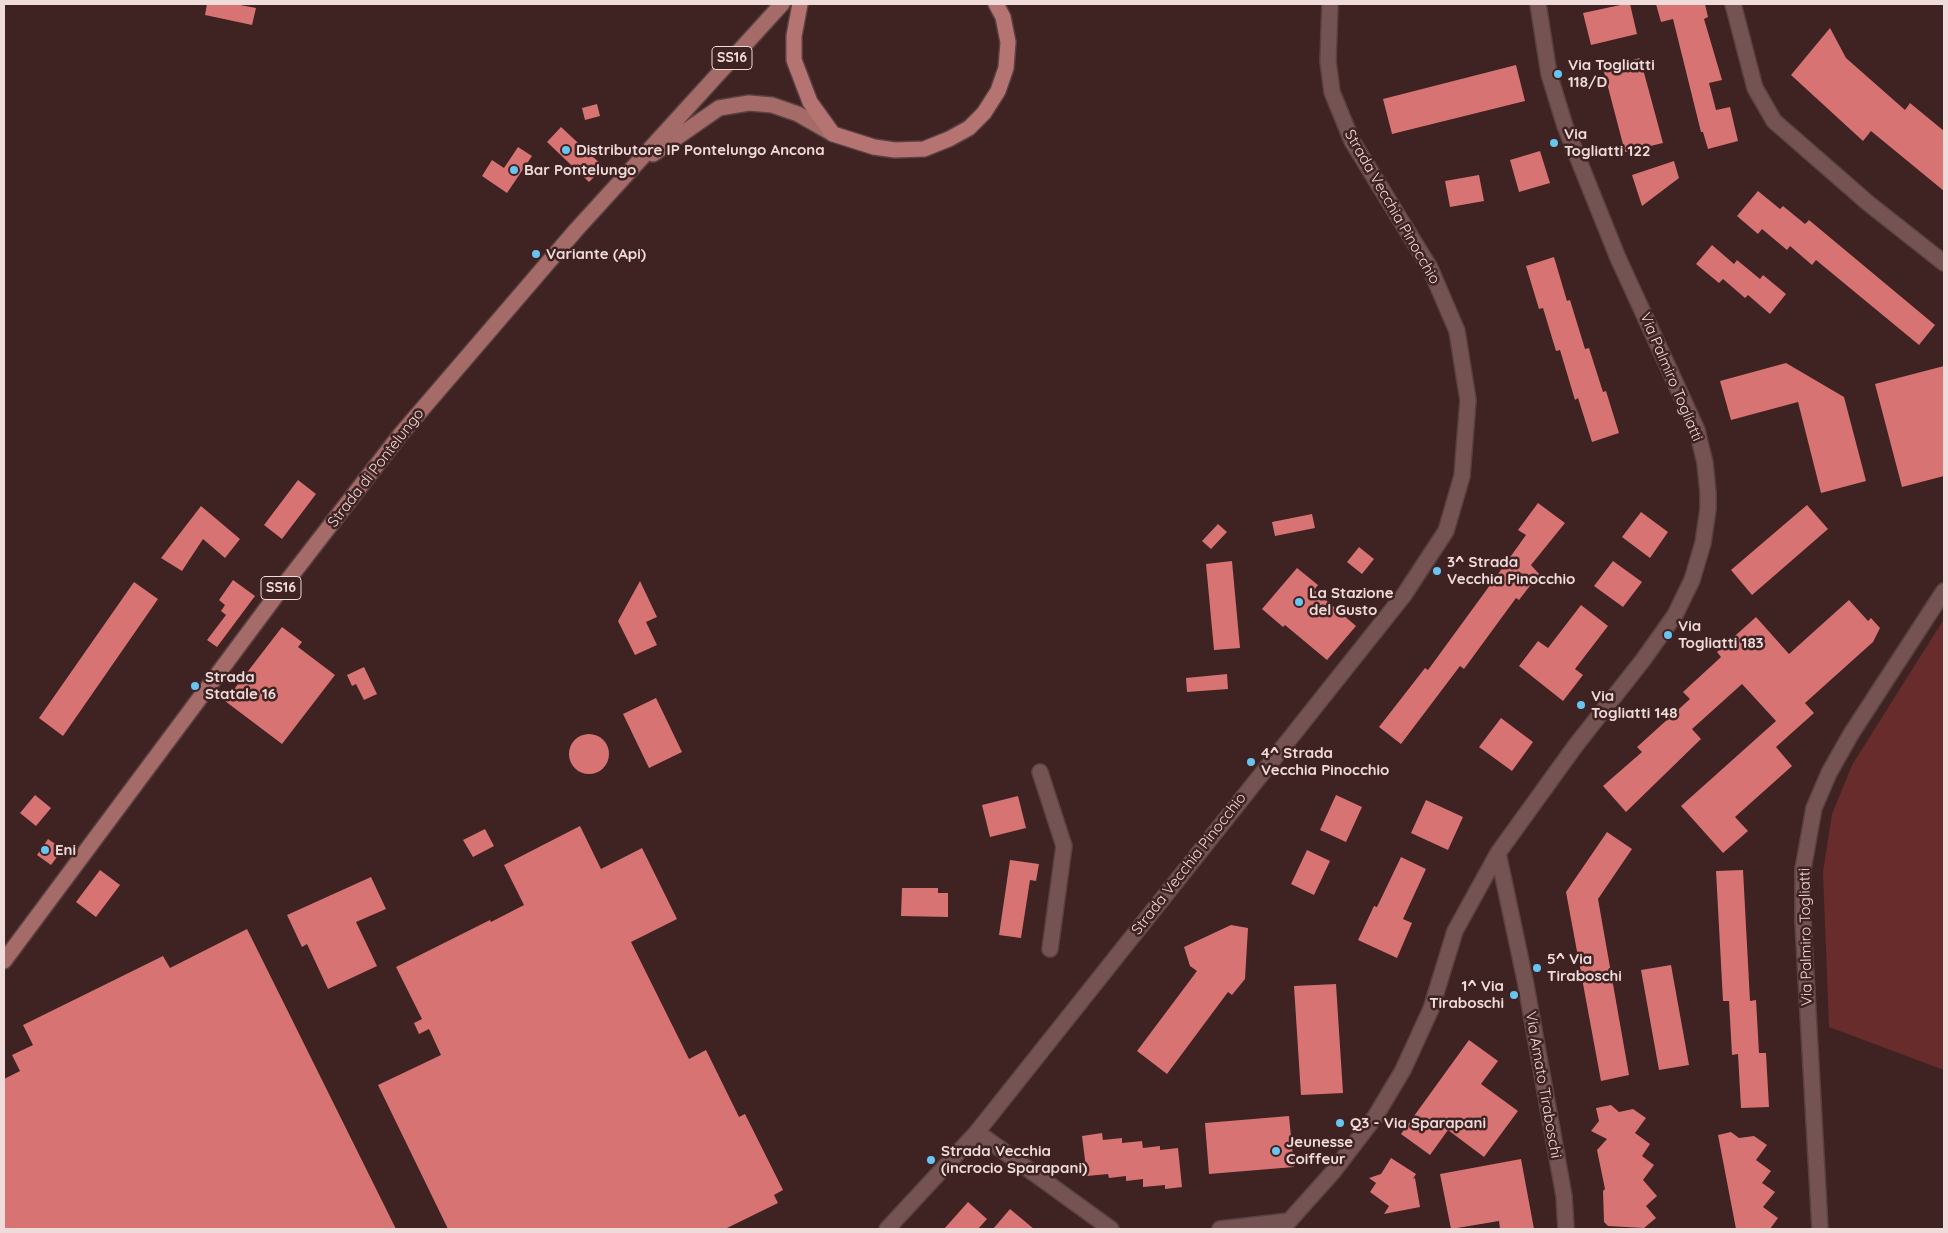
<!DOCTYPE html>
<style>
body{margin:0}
#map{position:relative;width:1948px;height:1233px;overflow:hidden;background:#3f2222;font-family:Quicksand,sans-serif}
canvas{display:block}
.frame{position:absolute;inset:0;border:5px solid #efdbda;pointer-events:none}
</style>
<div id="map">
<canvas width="1948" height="1233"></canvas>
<div class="frame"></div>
</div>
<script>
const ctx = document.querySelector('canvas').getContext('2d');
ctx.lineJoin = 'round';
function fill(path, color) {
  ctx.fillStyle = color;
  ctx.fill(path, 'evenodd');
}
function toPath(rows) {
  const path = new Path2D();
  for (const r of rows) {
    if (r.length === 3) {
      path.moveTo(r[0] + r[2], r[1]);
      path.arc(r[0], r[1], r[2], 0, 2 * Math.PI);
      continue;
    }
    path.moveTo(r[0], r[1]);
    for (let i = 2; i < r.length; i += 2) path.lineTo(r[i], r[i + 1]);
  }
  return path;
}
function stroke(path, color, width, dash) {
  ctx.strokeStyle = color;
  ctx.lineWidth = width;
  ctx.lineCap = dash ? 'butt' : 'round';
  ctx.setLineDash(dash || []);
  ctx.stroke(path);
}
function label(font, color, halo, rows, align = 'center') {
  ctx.font = font + ' Quicksand,sans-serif';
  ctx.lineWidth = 5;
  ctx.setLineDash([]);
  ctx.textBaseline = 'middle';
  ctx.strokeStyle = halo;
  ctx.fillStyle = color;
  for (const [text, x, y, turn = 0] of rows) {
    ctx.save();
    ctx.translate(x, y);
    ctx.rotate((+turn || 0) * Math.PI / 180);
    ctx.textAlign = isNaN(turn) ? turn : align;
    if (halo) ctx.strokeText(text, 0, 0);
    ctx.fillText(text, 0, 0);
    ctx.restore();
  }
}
const green = toPath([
 [1944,619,1944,1070,1829,1027,1823,872,1832,814,1852,765]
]);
const building = toPath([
 [207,4,235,4,256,8,252,25,205,15],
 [1625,4,1630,4,1637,34,1591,45,1583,13],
 [1656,4,1705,4,1708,17,1704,19,1722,80,1709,83,1716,110,1730,107,1738,141,1708,149,1703,132,1701,132,1673,19,1661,22],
 [1830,28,1846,58,1905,110,1910,103,1944,131,1944,191,1871,131,1863,141,1791,75],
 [1640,58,1663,143,1625,152,1603,68],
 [1516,65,1525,101,1392,134,1383,99],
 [597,104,600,116,585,120,582,108],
 [561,127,604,167,589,182,547,142],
 [518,147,532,156,507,193,482,176,492,160,504,168],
 [1540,151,1550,183,1519,192,1510,160],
 [1674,161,1679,178,1642,206,1632,175],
 [1479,175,1484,201,1450,207,1445,181],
 [1758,191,1780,209,1783,206,1805,224,1809,220,1935,325,1919,345,1816,260,1812,265,1790,246,1787,250,1762,229,1758,234,1737,216],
 [1712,245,1734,264,1737,260,1760,279,1763,275,1786,294,1770,314,1748,295,1745,298,1723,279,1719,283,1696,264],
 [1554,257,1567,301,1570,300,1585,349,1589,348,1603,392,1606,391,1619,433,1592,442,1578,398,1575,400,1560,350,1556,351,1543,308,1539,309,1526,266],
 [1786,363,1844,397,1866,481,1821,493,1798,402,1731,420,1720,381],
 [1944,366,1944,476,1902,487,1875,384],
 [298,480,316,494,282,539,264,525],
 [1538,503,1565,523,1531,565,1539,574,1519,600,1516,598,1464,669,1460,666,1401,744,1379,727,1425,668,1428,670,1493,581,1526,535,1518,530],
 [1807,505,1828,529,1752,595,1731,570],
 [201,506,240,539,225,558,203,539,182,571,161,558],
 [1641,512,1668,532,1650,558,1622,537],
 [1312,514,1315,528,1275,536,1272,522],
 [1218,524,1227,532,1211,549,1202,541],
 [1359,547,1374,559,1362,574,1347,562],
 [1232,561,1240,648,1214,650,1206,564],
 [1613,561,1642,582,1623,607,1594,586],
 [1297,568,1318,585,1314,590,1356,626,1327,660,1285,625,1283,627,1262,609],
 [233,580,255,596,217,647,207,640,226,615,221,611,225,605,219,600],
 [640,581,657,617,646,622,657,645,635,655,618,621],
 [134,582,158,599,63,736,39,718],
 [1849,600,1868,621,1871,618,1880,628,1873,642,1805,703,1814,713,1776,747,1792,766,1735,817,1748,831,1723,853,1681,806,1776,721,1742,684,1692,729,1701,739,1626,812,1603,786,1642,752,1637,747,1690,699,1683,692,1721,657,1717,652,1756,617,1789,654],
 [1581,605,1608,626,1575,669,1583,675,1563,701,1519,666,1538,641,1548,648],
 [282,627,302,642,298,647,335,675,282,744,225,701],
 [364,667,377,694,364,700,356,684,352,686,347,675],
 [1227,674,1228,689,1187,692,1186,678],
 [656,698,682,752,649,768,623,714],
 [1501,718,1533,742,1512,771,1479,747],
 [589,754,20],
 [35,795,51,808,36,826,20,813],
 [1336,795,1362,807,1346,842,1320,830],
 [1018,796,1026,828,990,837,982,805],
 [1426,800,1463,817,1448,850,1411,833],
 [580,826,601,869,642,848,677,919,631,942,689,1059,706,1050,739,1117,745,1114,783,1190,774,1195,778,1203,725,1229,448,1229,378,1085,441,1055,429,1029,419,1034,414,1023,422,1019,396,967,490,920,491,922,524,905,504,865],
 [485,829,494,846,473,857,463,840],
 [1607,832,1632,849,1598,899,1629,1075,1601,1081,1566,892],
 [48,839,63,849,51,865,37,855],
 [1307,850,1330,861,1314,895,1291,884],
 [1401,857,1426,869,1403,919,1412,923,1397,958,1358,940,1374,906,1377,907],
 [1010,860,1039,864,1036,881,1030,880,1021,938,999,935],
 [100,870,120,885,96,917,76,902],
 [1743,870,1750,1001,1756,1000,1759,1053,1766,1053,1769,1107,1741,1108,1738,1054,1732,1055,1729,1001,1723,1001,1716,871],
 [371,877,386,909,356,922,377,966,328,989,307,944,302,947,287,915],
 [902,888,938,888,938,893,948,893,948,917,901,916],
 [1231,925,1248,928,1245,979,1232,995,1228,992,1167,1074,1137,1051,1197,971,1190,966,1184,947],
 [247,929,396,1229,4,1229,4,1079,20,1071,12,1055,33,1045,23,1025,163,956,170,968],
 [1671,965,1689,1065,1659,1070,1641,970],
 [1336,984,1343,1093,1301,1095,1294,986],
 [1469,1040,1498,1061,1481,1084,1518,1111,1484,1157,1448,1130,1430,1155,1401,1134],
 [1611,1105,1619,1112,1633,1109,1646,1118,1635,1133,1650,1144,1642,1156,1654,1165,1643,1180,1657,1196,1646,1206,1656,1218,1644,1228,1608,1226,1604,1222,1603,1191,1605,1189,1597,1150,1607,1139,1591,1131,1599,1121,1596,1108],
 [1289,1116,1294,1167,1209,1174,1205,1123],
 [1731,1132,1739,1138,1754,1136,1767,1145,1756,1160,1771,1171,1762,1183,1775,1192,1763,1207,1778,1218,1770,1229,1736,1229,1718,1135],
 [1102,1133,1103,1140,1122,1138,1122,1143,1142,1141,1143,1148,1160,1146,1160,1150,1178,1148,1182,1187,1165,1189,1165,1185,1143,1187,1143,1179,1126,1181,1126,1176,1109,1178,1108,1174,1087,1176,1082,1136],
 [1391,1158,1416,1174,1413,1179,1415,1178,1420,1207,1384,1214,1389,1206,1370,1192,1376,1183,1369,1178,1381,1174],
 [1521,1159,1534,1229,1500,1229,1499,1221,1451,1229,1440,1174],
 [968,1202,987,1219,978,1229,944,1229],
 [1010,1209,1034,1229,993,1229]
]);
const minor = toPath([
 [1733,4,1755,88,1774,121,1868,203,1944,263],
 [1040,772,1064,846,1050,949],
 [1498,853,1525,980,1564,1196,1566,1229],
 [977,1132,1111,1229],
 [1220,1229,1289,1221],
 [1282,1229,1333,1172,1375,1117,1403,1070,1431,1009,1455,931,1498,853,1576,745,1643,660,1675,615,1692,580,1703,543,1708,509,1708,493,1705,463,1697,430,1618,258,1565,126,1549,74,1538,4],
 [1820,1229,1803,922,1803,869,1814,808,1829,773,1851,734,1944,591]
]);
const tertiary = toPath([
 [887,1229,977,1132,1404,595,1446,531,1462,476,1468,400,1457,331,1430,268,1352,141,1332,92,1328,61,1330,4]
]);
const primary = toPath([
 [653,154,719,108,749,103,772,105,798,114,833,134],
 [4,961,281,589,400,435,576,230,782,4]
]);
const trunk = toPath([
 [800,4,794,36,794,60,810,102,833,134,874,147,895,150,924,149,949,139,969,128,984,113,998,91,1006,68,1008,42,1003,17,996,4]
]);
const markers = [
 [1558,74,5,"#68c4f0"],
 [1554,143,5,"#68c4f0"],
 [566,150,5,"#68c4f0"],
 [514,170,5,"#68c4f0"],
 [536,254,5,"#68c4f0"],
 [1437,571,5,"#68c4f0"],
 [1299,602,5,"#68c4f0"],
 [1668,635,5,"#68c4f0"],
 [195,686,5,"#68c4f0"],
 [1581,705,5,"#68c4f0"],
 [1251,762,5,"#68c4f0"],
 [45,850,5,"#68c4f0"],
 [1537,968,5,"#68c4f0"],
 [1514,995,5,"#68c4f0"],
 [1340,1123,5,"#68c4f0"],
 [1276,1151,5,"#68c4f0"],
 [931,1160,5,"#68c4f0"]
];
const shields = [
 [732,58,40],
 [281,588,40]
];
const shieldNames = [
 ["SS16",732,58],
 ["SS16",281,588]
];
const poiNames = [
 ["Via Togliatti",1568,65],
 ["118/D",1568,82],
 ["Via",1564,134],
 ["Togliatti 122",1564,151],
 ["Distributore IP Pontelungo Ancona",576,150],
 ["Bar Pontelungo",524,170],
 ["Variante (Api)",546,254],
 ["3^ Strada",1447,562],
 ["Vecchia Pinocchio",1447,579],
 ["La Stazione",1309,593],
 ["del Gusto",1309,610],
 ["Via",1678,626],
 ["Togliatti 183",1678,643],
 ["Strada",205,677],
 ["Statale 16",205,694],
 ["Via",1591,696],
 ["Togliatti 148",1591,713],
 ["4^ Strada",1261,753],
 ["Vecchia Pinocchio",1261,770],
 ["Eni",55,850],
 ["5^ Via",1547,959],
 ["Tiraboschi",1547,976],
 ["1^ Via",1504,986,"right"],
 ["Tiraboschi",1504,1003,"right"],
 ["Q3 - Via Sparapani",1350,1123],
 ["Jeunesse",1286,1142],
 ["Coiffeur",1286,1159],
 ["Strada Vecchia",941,1151],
 ["(incrocio Sparapani)",941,1168]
];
const streetNames = [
 ["Strada Vecchia Pinocchio",1392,207,60],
 ["Via Palmiro Togliatti",1671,377,67],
 ["Strada di Pontelungo",376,468,-52],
 ["Strada Vecchia Pinocchio",1189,864,-52],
 ["Via Palmiro Togliatti",1806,937,-91],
 ["Via Amato Tiraboschi",1543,1085,80]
];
fill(green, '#682c2d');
fill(building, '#d77372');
stroke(minor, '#5a4141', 18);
stroke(tertiary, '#5a4141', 18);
stroke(primary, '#5a4141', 18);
stroke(trunk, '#5a4141', 18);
stroke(minor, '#745352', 15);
stroke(tertiary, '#745352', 15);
stroke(primary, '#a56b69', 15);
stroke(trunk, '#b57371', 15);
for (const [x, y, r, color] of markers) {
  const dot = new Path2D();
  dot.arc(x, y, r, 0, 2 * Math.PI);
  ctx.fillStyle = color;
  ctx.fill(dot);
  stroke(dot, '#3f2222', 2);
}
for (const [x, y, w] of shields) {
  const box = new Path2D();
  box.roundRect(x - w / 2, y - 11.5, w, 23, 4);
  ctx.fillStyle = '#3f2222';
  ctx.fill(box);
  stroke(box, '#efdbda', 1);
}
label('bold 14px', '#efdbda', null, shieldNames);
label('bold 15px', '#efdbda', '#3f2222', poiNames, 'left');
label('15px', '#efdbda', '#3f2222', streetNames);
</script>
